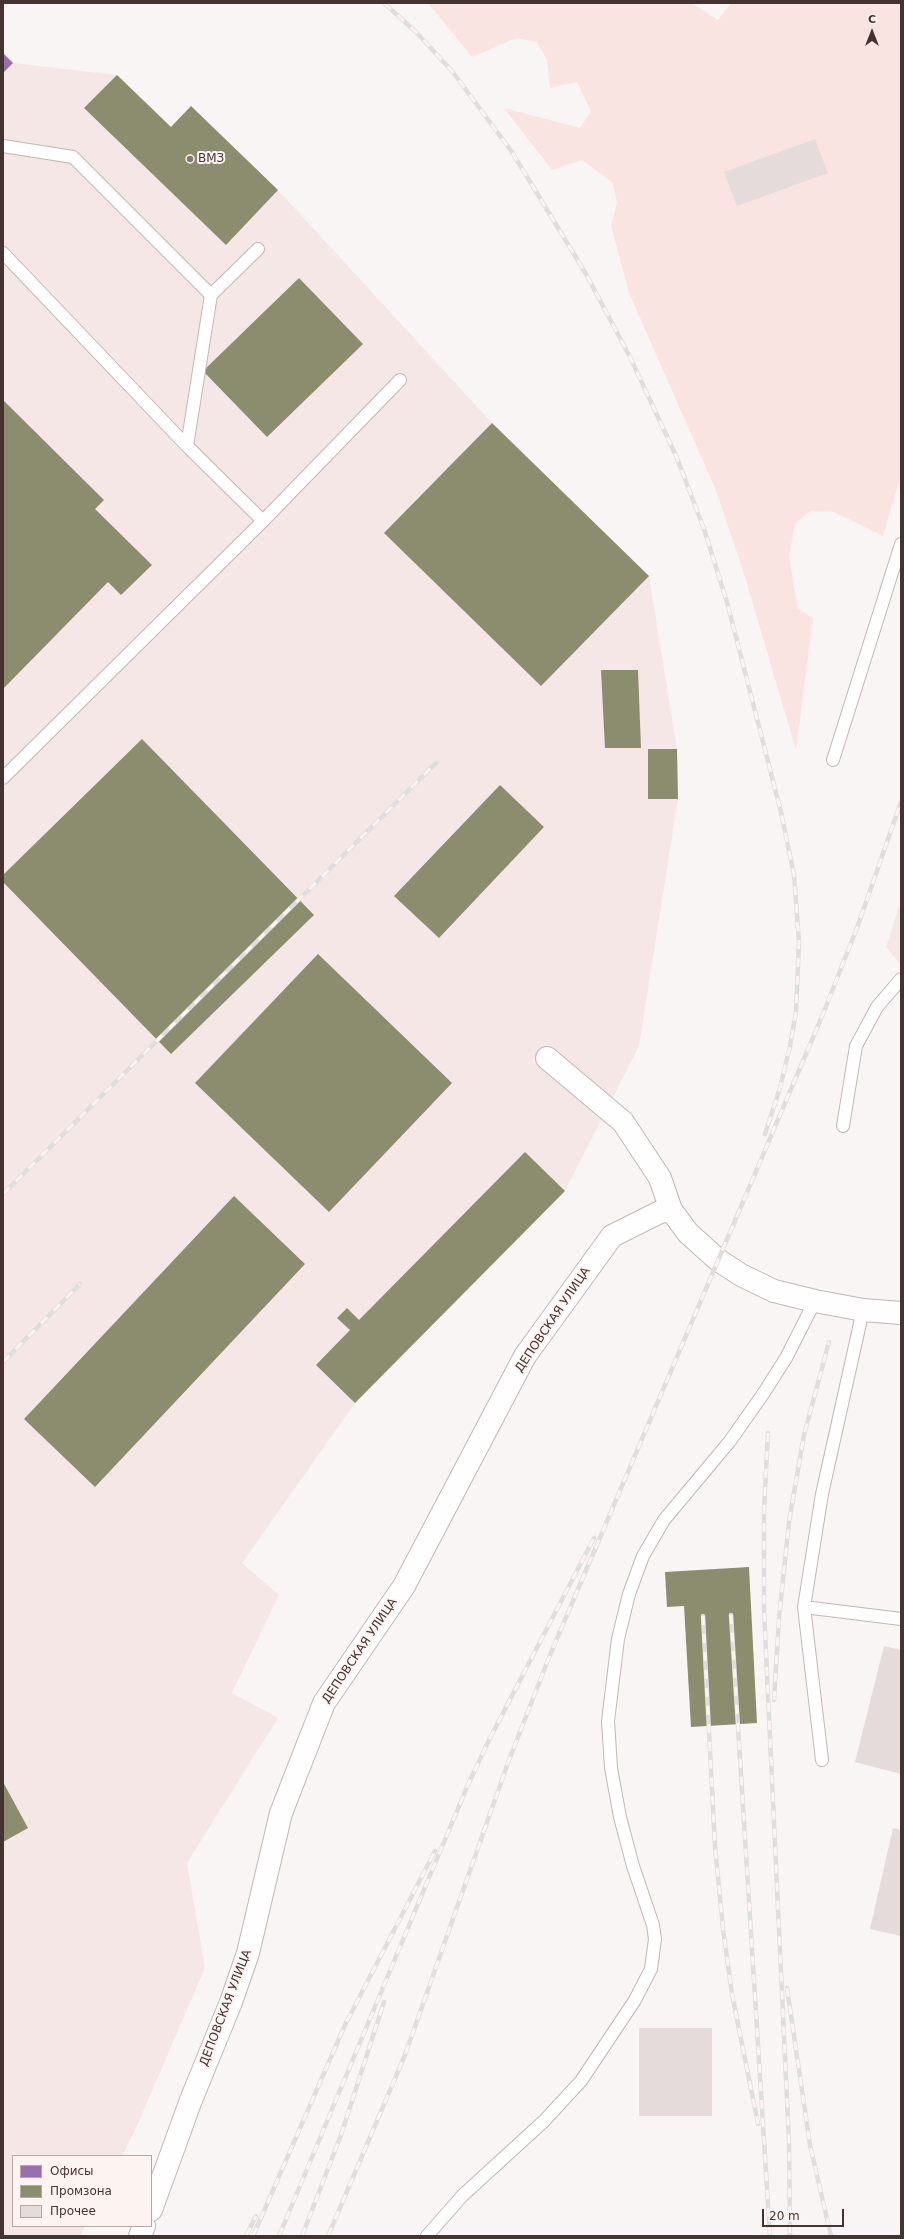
<!DOCTYPE html>
<meta charset="utf-8">
<style>
body{margin:0}
#map{position:relative;width:904px;height:2239px;overflow:hidden;background:#faf5f5;font-family:"DejaVu Sans",sans-serif}
canvas{display:block}
.frame{position:absolute;inset:0;border:4px solid #443331;pointer-events:none}
.legend{position:absolute;left:12px;top:2155px;width:140px;height:72px;box-sizing:border-box;background:#fdf4f2;border:1px solid #b3a7a5;margin:0;padding:5px 7px;list-style:none;font-size:12px;color:#443331}
.legend li{display:flex;align-items:center;gap:8px;height:20px}
.legend b{width:20px;border:1px solid #b3a7a5}
.north{position:absolute;left:852px;top:12px;width:40px;height:40px;-webkit-text-stroke:3px #fdf4f2;paint-order:stroke;rotate:0deg;font-size:11px;font-weight:700;line-height:16px;text-align:center;color:#443331}
.north::after{content:'';display:block;margin:auto;width:14px;height:18px;background:#443331;clip-path:polygon(50% 0,100% 100%,50% 72%,0 100%)}
.scale{position:absolute;left:762px;top:2209px;width:82px;height:18px;box-sizing:border-box;border:2px solid #443331;border-top:0;padding-left:5px;font-size:12px;line-height:14px;white-space:nowrap;color:#443331;-webkit-text-stroke:3px #fdf4f2;paint-order:stroke}
</style>
<div id="map">
<canvas width="904" height="2239"></canvas>
<div class="frame"></div>
<ul class="legend">
<li><b style="height:11px;background:#9970ab"></b>Офисы</li>
<li><b style="height:11px;background:#8c8c6e"></b>Промзона</li>
<li><b style="height:11px;background:#e5dbda"></b>Прочее</li>
</ul>
<div class="north">С</div>
<div class="scale">20 m</div>
</div>
<script>
const ctx = document.querySelector('canvas').getContext('2d');
ctx.lineJoin = 'round';
function fill(path, color) {
  ctx.fillStyle = color;
  ctx.fill(path, 'evenodd');
}
function toPath(rows) {
  const path = new Path2D();
  for (const r of rows) {
    path.moveTo(r[0], r[1]);
    for (let i = 2; i < r.length; i += 2) path.lineTo(r[i], r[i + 1]);
  }
  return path;
}
function stroke(path, color, width, dash) {
  ctx.strokeStyle = color;
  ctx.lineWidth = width;
  ctx.lineCap = dash ? 'butt' : 'round';
  ctx.setLineDash(dash || []);
  ctx.stroke(path);
}
function label(font, color, halo, rows, align = 'center') {
  ctx.font = font + ' "DejaVu Sans",sans-serif';
  ctx.lineWidth = 4;
  ctx.setLineDash([]);
  ctx.textBaseline = 'middle';
  ctx.strokeStyle = halo;
  ctx.fillStyle = color;
  for (const [text, x, y, turn = 0] of rows) {
    ctx.save();
    ctx.translate(x, y);
    ctx.rotate((+turn || 0) * Math.PI / 180);
    ctx.textAlign = isNaN(turn) ? turn : align;
    if (halo) ctx.strokeText(text, 0, 0);
    ctx.fillText(text, 0, 0);
    ctx.restore();
  }
}
const built = toPath([
 [3,53,13,63,117,75,171,127,191,106,278,190,492,423,649,576,677,749,678,799,639,1046,565,1191,355,1403,242,1563,279,1595,232,1693,278,1718,187,1863,205,1968,136,2128,122,2156,13,2156,13,2226,85,2226,80,2236,3,2236],
 [901,901,901,965,886,947]
]);
const green = toPath([
 [428,3,692,3,718,20,731,3,901,3,901,475,883,536,834,512,810,511,795,524,789,557,798,609,813,618,796,750,742,567,715,488,629,293,611,225,617,203,613,183,582,160,552,170,504,108,580,128,591,111,577,82,550,88,547,60,537,42,516,38,472,57]
]);
const offices = toPath([
 [3,53,13,63,3,73]
]);
const industry = toPath([
 [117,75,171,127,191,106,278,190,226,245,84,108],
 [299,278,363,344,267,437,203,371],
 [3,400,104,500,95,509,152,565,121,595,108,582,3,689],
 [492,423,649,576,541,686,384,533],
 [601,670,638,670,641,748,605,748],
 [142,739,314,915,171,1054,3,882,3,875],
 [648,749,677,749,678,799,648,799],
 [500,785,544,827,439,938,394,896],
 [318,954,452,1083,329,1212,195,1083],
 [525,1152,565,1191,355,1403,316,1365,350,1330,337,1318,347,1308,359,1320],
 [234,1196,305,1264,95,1487,24,1419],
 [749,1567,757,1723,691,1727,684,1606,667,1607,665,1572],
 [3,1782,28,1828,3,1842]
]);
const building = toPath([
 [815,139,828,173,737,206,724,172],
 [884,1646,901,1650,901,1774,855,1762],
 [893,1828,901,1830,901,1936,870,1929],
 [639,2028,712,2028,712,2116,639,2116]
]);
const lane = toPath([
 [3,146,73,157,211,295,187,446],
 [3,253,187,446,263,521],
 [211,295,258,249],
 [833,760,901,544],
 [3,778,263,521,400,380],
 [843,1126,856,1046,877,1007,901,979],
 [804,1607,901,1619],
 [822,1760,804,1607,822,1494,863,1310],
 [427,2236,462,2196,544,2121,581,2081,635,2000,651,1969,655,1939,653,1925,633,1866,620,1817,611,1768,608,1721,618,1639,629,1594,643,1556,664,1520,730,1441,763,1394,786,1358,815,1301]
]);
const street = toPath([
 [547,1058,623,1122,660,1178,671,1210,688,1233,718,1260,741,1275,774,1291,815,1301,863,1310,901,1313],
 [151,2210,191,2100,231,2002,248,1953,281,1813,324,1703,404,1586,525,1356,612,1236,660,1212,671,1210],
 [140,2236,144,2226]
]);
const rail = toPath([
 [384,3,416,32,452,71,512,152,586,274,630,357,677,458,704,529,727,602,781,812,794,875,799,942,796,1012,790,1046,780,1088,765,1134],
 [3,1194,436,763],
 [3,1362,80,1284],
 [768,1433,764,1510,764,1610,789,2142,790,2236],
 [731,1615,770,2236],
 [703,1616,715,1846,723,1929,732,1994,758,2124],
 [774,1700,779,1618,789,1522,804,1435,829,1342],
 [787,1988,810,2145,831,2236],
 [246,2236,256,2216],
 [253,2236,345,2025,435,1851],
 [279,2236,467,1787,490,1738,594,1538],
 [302,2236,341,2135,384,2002],
 [328,2236,405,2055,509,1760,550,1655,823,1014,857,928,901,802]
]);
const markers = [
 [190,159,4,"#847776"]
];
const poiNames = [
 ["ВМЗ",198,159]
];
const streetNames = [
 ["ДЕПОВСКАЯ УЛИЦА",553,1320,-56],
 ["ДЕПОВСКАЯ УЛИЦА",360,1651,-56],
 ["ДЕПОВСКАЯ УЛИЦА",226,2008,-69]
];
fill(built, '#f5e7e5');
fill(green, '#f9e4e1');
fill(offices, '#9970ab');
fill(industry, '#8c8c6e');
fill(building, '#e5dbda');
stroke(lane, '#c0b7b6', 14);
stroke(street, '#c0b7b6', 24);
stroke(lane, '#fefefe', 12);
stroke(street, '#fefefe', 22);
stroke(rail, '#e0dddd', 4.5);
stroke(rail, '#fdf4f2', 3, [9]);
for (const [x, y, r, color] of markers) {
  const dot = new Path2D();
  dot.arc(x, y, r, 0, 2 * Math.PI);
  ctx.fillStyle = color;
  ctx.fill(dot);
  stroke(dot, '#fdf4f2', 1.5);
}
label('12px', '#443331', '#fdf4f2', poiNames, 'left');
label('12px', '#443331', '#fdf4f2', streetNames);
</script>
